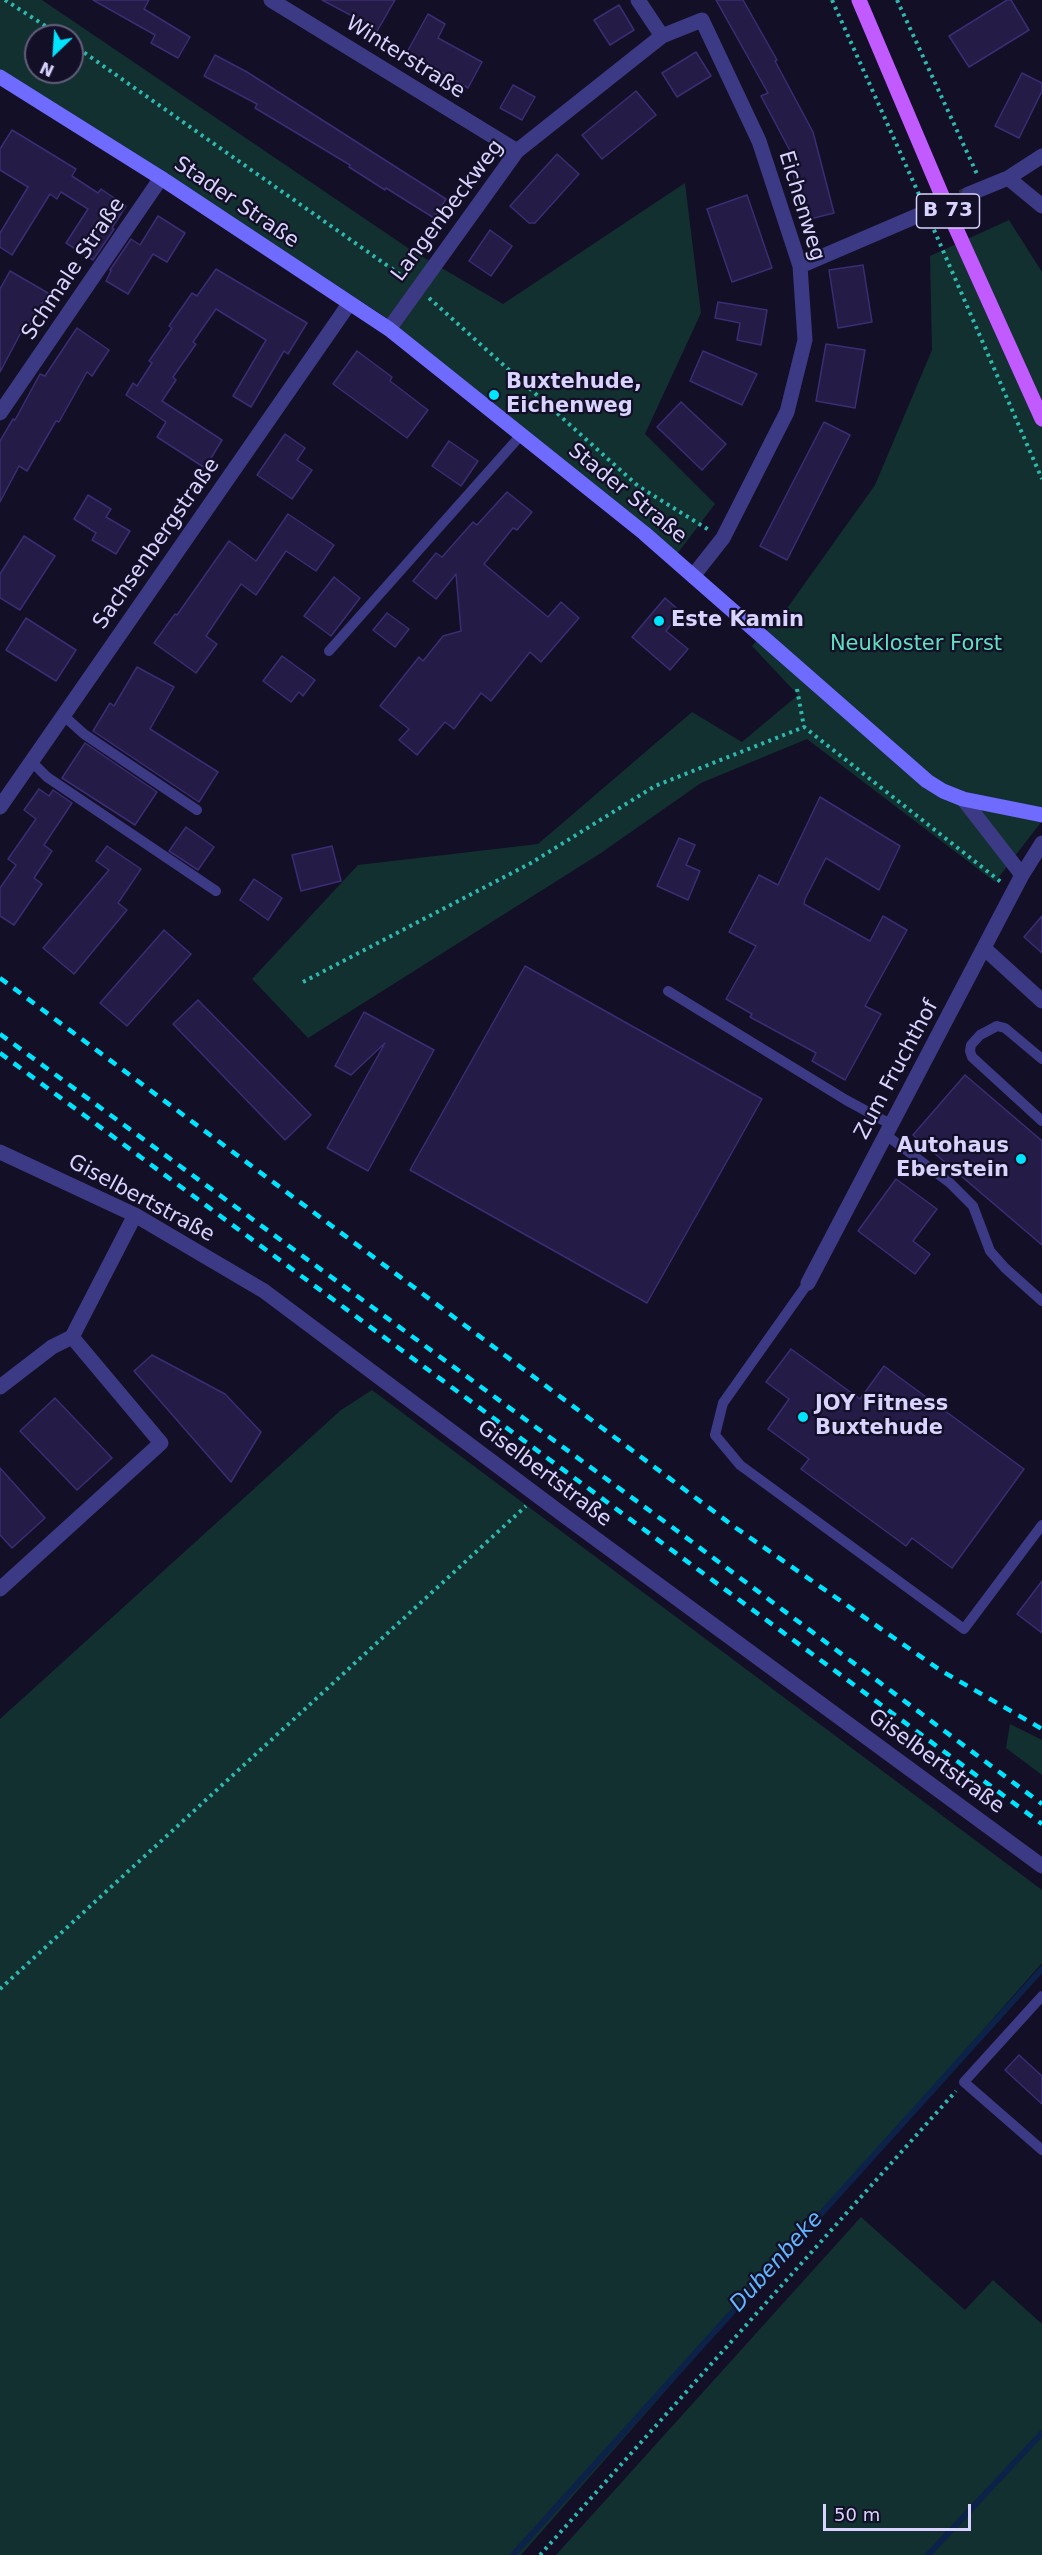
<!DOCTYPE html>
<meta charset="utf-8">
<style>
body{margin:0}
#map{position:relative;width:1042px;height:2555px;overflow:hidden;background:#130f26;font-family:"DejaVu Sans",sans-serif}
canvas{display:block}
.north{position:absolute;left:24px;top:24px;width:60px;height:60px;box-sizing:border-box;background:#130f26;border:2px solid #625e7d;border-radius:50%;rotate:205deg;font-size:16px;font-weight:700;line-height:24px;text-align:center;color:#d9d4ff}
.north::after{content:'';display:block;margin:auto;width:21px;height:27px;background:#00e5ff;clip-path:polygon(50% 0,100% 100%,50% 72%,0 100%)}
.scale{position:absolute;left:823px;top:2504px;width:148px;height:27px;box-sizing:border-box;border:3px solid #d9d4ff;border-top:0;padding-left:8px;font-size:18px;line-height:21px;white-space:nowrap;color:#d9d4ff;-webkit-text-stroke:4px #130f26;paint-order:stroke}
</style>
<div id="map">
<canvas width="1042" height="2555"></canvas>
<div class="north">N</div>
<div class="scale">50 m</div>
</div>
<script>
const ctx = document.querySelector('canvas').getContext('2d');
ctx.lineJoin = 'round';
function fill(path, color) {
  ctx.fillStyle = color;
  ctx.fill(path, 'evenodd');
}
function toPath(rows) {
  const path = new Path2D();
  for (const r of rows) {
    path.moveTo(r[0], r[1]);
    for (let i = 2; i < r.length; i += 2) path.lineTo(r[i], r[i + 1]);
  }
  return path;
}
function stroke(path, color, width, dash) {
  ctx.strokeStyle = color;
  ctx.lineWidth = width;
  ctx.lineCap = dash ? 'butt' : 'round';
  ctx.setLineDash(dash || []);
  ctx.stroke(path);
}
function label(font, color, halo, rows, align = 'center') {
  ctx.font = font + ' "DejaVu Sans",sans-serif';
  ctx.lineWidth = 4.5;
  ctx.setLineDash([]);
  ctx.textBaseline = 'middle';
  ctx.strokeStyle = halo;
  ctx.fillStyle = color;
  for (const [text, x, y, turn = 0] of rows) {
    ctx.save();
    ctx.translate(x, y);
    ctx.rotate((+turn || 0) * Math.PI / 180);
    ctx.textAlign = isNaN(turn) ? turn : align;
    if (halo) ctx.strokeText(text, 0, 0);
    ctx.fillText(text, 0, 0);
    ctx.restore();
  }
}
const green = toPath([
 [0,0,42,0,411,250,503,304,685,183,701,313,645,434,715,504,677,554,381,314,0,71],
 [36,36,72,36,72,72,36,72],
 [1009,220,1042,272,1042,821,995,882,807,739,701,783,601,853,308,1038,252,979,358,865,538,844,692,712,742,742,798,695,752,646,788,607,875,485,932,350,930,256],
 [372,1390,1042,1890,1042,1963,521,2555,0,2555,0,1719,341,1410],
 [1010,1724,1042,1740,1042,1775,1006,1748],
 [861,2217,965,2310,993,2280,1042,2324,1042,2555,556,2555]
]);
const stream = toPath([
 [513,2555,1042,1969],
 [928,2555,1042,2433]
]);
const building = toPath([
 [93,0,149,0,144,9,190,37,178,58,151,43,155,35,93,0],
 [322,0,395,0,376,33,356,22,358,19,322,0],
 [716,0,743,0,777,60,775,61,813,132,834,213,806,220,790,163,796,162,761,96,768,93,716,0],
 [1007,0,1011,0,1029,30,969,67,949,36,1007,0],
 [619,5,634,30,610,45,594,20,619,5],
 [428,14,445,24,438,38,482,62,468,88,407,52,428,14],
 [696,52,711,76,677,97,662,73,696,52],
 [215,55,247,72,446,199,434,218,386,188,385,190,349,167,350,165,255,108,257,104,204,76,215,55],
 [1022,73,1042,83,1042,91,1019,138,995,126,1022,73],
 [513,85,535,97,522,120,500,108,513,85],
 [636,91,656,115,602,159,582,135,636,91],
 [12,130,76,169,72,176,98,193,101,189,126,206,112,228,114,229,93,260,66,243,88,209,61,192,57,199,50,194,12,255,0,247,0,233,28,187,0,170,0,149,12,130],
 [557,154,579,174,535,223,529,223,510,206,557,154],
 [747,195,772,268,732,282,707,209,747,195],
 [158,216,185,233,167,262,153,254,128,294,106,281,111,271,110,270,131,239,140,245,158,216],
 [490,230,512,246,491,276,469,261,490,230],
 [863,265,872,322,838,328,829,270,863,265],
 [216,269,307,323,288,354,284,351,251,407,233,396,266,340,216,309,193,342,196,344,173,377,176,380,162,401,222,440,205,468,157,437,166,422,126,395,133,383,137,386,152,363,149,361,172,328,169,326,192,293,197,296,216,269],
 [10,271,48,293,30,325,26,323,0,372,0,289,10,271],
 [718,302,767,310,761,345,737,340,740,323,715,318,718,302],
 [77,328,109,350,92,376,87,372,59,422,56,421,27,471,19,466,0,502,0,441,13,419,15,420,40,374,45,376,77,328],
 [826,344,865,350,855,408,816,401,826,344],
 [357,351,392,377,390,381,428,410,407,438,333,384,357,351],
 [703,351,757,374,742,405,690,381,703,351],
 [681,402,726,444,702,470,657,427,681,402],
 [824,422,850,435,787,560,760,546,824,422],
 [285,434,305,448,297,460,312,470,292,499,257,475,285,434],
 [449,441,478,461,461,486,432,466,449,441],
 [507,492,532,512,517,530,513,528,484,564,548,617,561,602,579,618,541,662,530,652,491,701,481,693,454,729,445,722,417,755,399,740,409,729,380,706,419,657,423,661,443,636,461,631,456,574,436,599,413,581,436,553,442,557,473,522,477,525,507,492],
 [88,495,111,509,106,517,130,531,116,554,92,540,96,533,74,519,88,495],
 [288,514,334,545,316,571,286,551,256,595,241,584,206,636,217,644,196,673,154,643,175,614,177,615,229,541,256,561,288,514],
 [24,536,55,556,20,610,0,598,0,574,24,536],
 [334,577,360,598,331,636,304,616,334,577],
 [665,598,681,612,666,631,688,649,670,670,632,637,665,598],
 [387,613,409,629,395,647,373,630,387,613],
 [26,618,76,650,56,681,6,650,26,618],
 [282,656,315,680,303,696,299,692,291,702,263,681,282,656],
 [137,667,174,687,150,729,218,772,199,802,93,731,110,703,114,706,137,667],
 [85,743,157,792,135,825,62,778,85,743],
 [39,789,49,796,53,790,72,803,44,845,52,851,34,878,42,884,14,925,0,916,0,888,16,865,8,859,36,819,24,810,39,789],
 [820,797,900,846,879,890,826,858,805,899,804,904,870,941,883,916,907,930,865,1006,881,1014,845,1080,812,1061,816,1053,750,1017,752,1014,726,999,756,946,729,932,759,875,778,885,820,797],
 [186,827,214,847,198,870,169,851,186,827],
 [679,838,695,845,686,865,700,871,688,900,657,886,679,838],
 [107,846,141,869,118,903,127,910,74,974,43,948,109,870,96,861,107,846],
 [332,846,341,881,301,891,292,855,332,846],
 [254,879,282,898,268,920,240,900,254,879],
 [1042,916,1042,953,1024,937,1042,916],
 [164,930,191,954,127,1026,100,1003,164,930],
 [525,966,762,1099,647,1303,410,1170,525,966],
 [198,1000,311,1115,285,1140,173,1024,198,1000],
 [364,1012,434,1050,368,1171,327,1148,385,1043,351,1075,335,1066,364,1012],
 [965,1075,1042,1141,1042,1245,913,1135,965,1075],
 [896,1179,937,1209,913,1241,930,1254,915,1274,858,1231,896,1179],
 [791,1349,860,1399,884,1366,1024,1469,952,1568,912,1538,906,1546,801,1469,809,1459,768,1429,789,1399,766,1382,791,1349],
 [152,1355,225,1394,261,1432,231,1482,134,1371,152,1355],
 [55,1398,112,1458,77,1490,20,1431,55,1398],
 [0,1468,45,1518,12,1548,0,1535,0,1468],
 [1042,1581,1042,1633,1017,1614,1042,1581],
 [1019,2055,1042,2076,1042,2104,1005,2070,1019,2055]
]);
const streetTunnel = toPath([
 [919,215,969,194]
]);
const path = toPath([
 [5,0,61,36],
 [832,0,921,199],
 [897,0,977,174],
 [72,44,405,278],
 [931,223,1042,479],
 [429,298,638,486,709,530],
 [797,689,804,727],
 [303,982,531,863,655,786,804,727,1001,882],
 [0,1989,526,1506],
 [540,2555,956,2091]
]);
const lane = toPath([
 [329,651,521,435],
 [64,716,84,734,197,810],
 [32,762,47,777,216,891],
 [668,991,846,1100,892,1125],
 [1042,1059,1005,1028,997,1026,980,1035,971,1045,970,1051,972,1057,1042,1121],
 [886,1135,950,1183,973,1206,990,1251,1005,1268,1042,1301],
 [808,1283,723,1403,715,1435,740,1465,964,1629,1042,1525],
 [1042,1996,964,2082,1042,2150]
]);
const street = toPath([
 [271,0,517,151],
 [638,0,662,36],
 [1008,178,1042,206],
 [969,194,1008,178,1042,156],
 [800,266,919,215],
 [389,329,517,151,662,36,702,20,759,141,800,266,805,340,787,412,723,538,693,576],
 [0,413,161,178],
 [0,807,349,304],
 [1022,875,1042,843],
 [985,949,1042,1001],
 [0,1152,135,1215,264,1291,566,1517,1042,1866],
 [808,1283,1022,875,963,799],
 [0,1387,52,1347,72,1337,135,1215],
 [0,1589,161,1443,72,1337]
]);
const secondary = toPath([
 [0,77,161,178,389,329,644,533,927,781,943,791,963,799,1042,815]
]);
const primary = toPath([
 [859,0,954,224,1042,419]
]);
const rail = toPath([
 [0,978,736,1528,940,1670,1042,1729],
 [0,1034,676,1530,1042,1804],
 [0,1053,1042,1824]
]);
const markers = [
 [494,395,6,"#00e5ff"],
 [659,621,6,"#00e5ff"],
 [1021,1159,6,"#00e5ff"],
 [803,1417,6,"#00e5ff"]
];
const shields = [
 [948,211,63]
];
const shieldNames = [
 ["B 73",948,211]
];
const streetNames = [
 ["Winterstraße",405,58,32],
 ["Stader Straße",236,203,34],
 ["Eichenweg",801,206,73],
 ["Langenbeckweg",448,211,-53],
 ["Schmale Straße",74,269,-56],
 ["Stader Straße",627,494,39],
 ["Sachsenbergstraße",157,544,-55],
 ["Zum Fruchthof",897,1070,-62],
 ["Giselbertstraße",141,1199,28],
 ["Giselbertstraße",544,1474,37],
 ["Giselbertstraße",936,1762,36]
];
const poiNames = [
 ["Buxtehude,",506,383],
 ["Eichenweg",506,407],
 ["Este Kamin",671,621],
 ["Autohaus",1009,1147,"right"],
 ["Eberstein",1009,1171,"right"],
 ["JOY Fitness",815,1405],
 ["Buxtehude",815,1429]
];
const parkNames = [
 ["Neukloster Forst",916,645]
];
const waterNames = [
 ["Dubenbeke",777,2262,-48]
];
fill(green, '#12302f');
stroke(stream, '#0c2248', 6);
fill(building, '#241b47');
stroke(building, '#3b2d73', 1.5);
stroke(streetTunnel, '#312d47', 15, [15, 8]);
stroke(path, '#2fb8b0', 4, [3, 4.5]);
stroke(lane, '#3d3a85', 10);
stroke(street, '#3d3a85', 15);
stroke(secondary, '#6f6bff', 15);
stroke(primary, '#c25bff', 15);
stroke(rail, '#00e5ff', 4.5, [9, 8]);
for (const [x, y, r, color] of markers) {
  const dot = new Path2D();
  dot.arc(x, y, r, 0, 2 * Math.PI);
  ctx.fillStyle = color;
  ctx.fill(dot);
  stroke(dot, '#130f26', 2);
}
for (const [x, y, w] of shields) {
  const box = new Path2D();
  box.roundRect(x - w / 2, y - 17, w, 34, 4.5);
  ctx.fillStyle = '#130f26';
  ctx.fill(box);
  stroke(box, '#d9d4ff', 1.5);
}
label('bold 20px', '#d9d4ff', null, shieldNames);
label('21px', '#d9d4ff', '#130f26', streetNames);
label('bold 21px', '#d9d4ff', '#130f26', poiNames, 'left');
label('21px', '#5fe0c0', '#130f26', parkNames);
label('italic 22px', '#62b6ff', '#130f26', waterNames);
</script>
